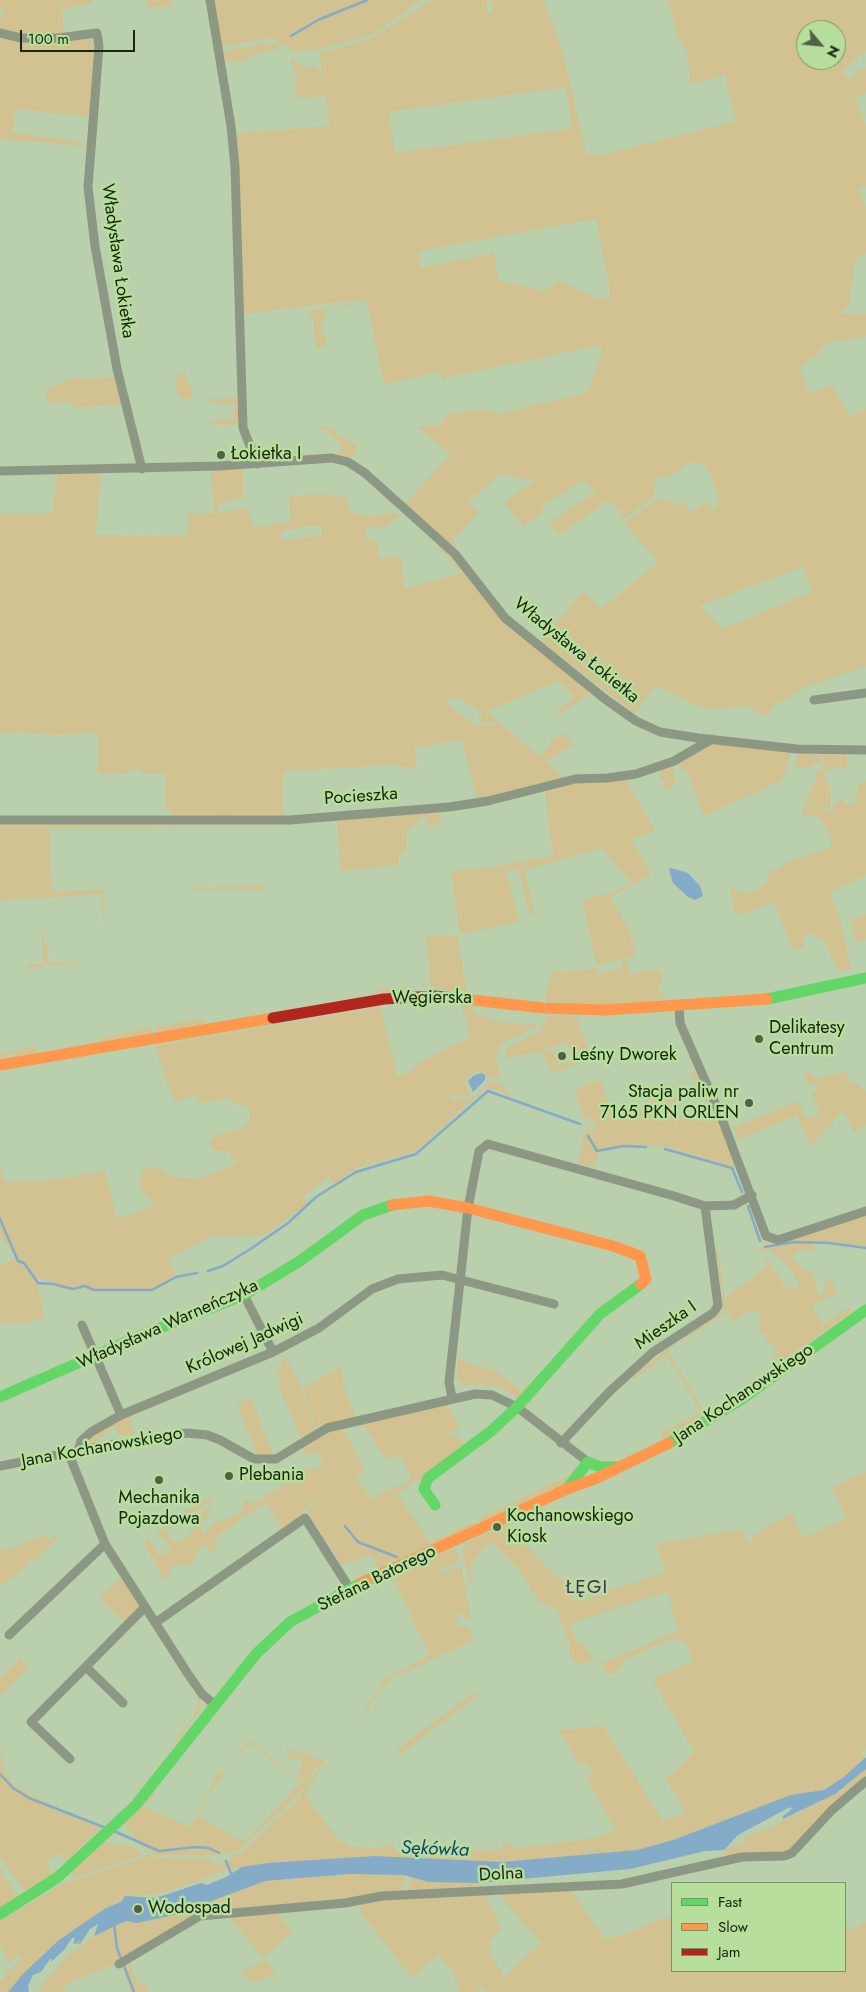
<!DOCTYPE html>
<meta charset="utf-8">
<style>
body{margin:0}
#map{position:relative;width:866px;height:1992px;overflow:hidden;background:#bacfab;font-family:Jost,sans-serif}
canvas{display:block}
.legend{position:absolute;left:671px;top:1882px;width:175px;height:90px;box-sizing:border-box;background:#b7de9c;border:1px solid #779463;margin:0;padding:6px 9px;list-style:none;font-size:15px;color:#18260d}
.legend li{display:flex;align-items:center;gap:10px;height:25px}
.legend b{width:25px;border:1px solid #779463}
.north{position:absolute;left:796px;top:20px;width:50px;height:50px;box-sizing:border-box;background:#b7de9c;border:1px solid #779463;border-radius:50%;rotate:118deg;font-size:14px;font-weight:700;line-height:20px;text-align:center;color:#18260d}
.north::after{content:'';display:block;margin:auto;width:18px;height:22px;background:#516144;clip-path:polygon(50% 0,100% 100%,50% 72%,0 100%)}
.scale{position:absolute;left:20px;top:30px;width:115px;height:22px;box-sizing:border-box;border:2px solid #18260d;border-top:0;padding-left:6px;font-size:15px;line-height:18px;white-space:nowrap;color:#18260d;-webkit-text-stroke:4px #b7de9c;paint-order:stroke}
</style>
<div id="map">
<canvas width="866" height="1992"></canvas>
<ul class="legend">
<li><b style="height:6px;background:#63d668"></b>Fast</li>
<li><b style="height:6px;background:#ff974d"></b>Slow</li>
<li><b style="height:6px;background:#b3261e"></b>Jam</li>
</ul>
<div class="north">N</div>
<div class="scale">100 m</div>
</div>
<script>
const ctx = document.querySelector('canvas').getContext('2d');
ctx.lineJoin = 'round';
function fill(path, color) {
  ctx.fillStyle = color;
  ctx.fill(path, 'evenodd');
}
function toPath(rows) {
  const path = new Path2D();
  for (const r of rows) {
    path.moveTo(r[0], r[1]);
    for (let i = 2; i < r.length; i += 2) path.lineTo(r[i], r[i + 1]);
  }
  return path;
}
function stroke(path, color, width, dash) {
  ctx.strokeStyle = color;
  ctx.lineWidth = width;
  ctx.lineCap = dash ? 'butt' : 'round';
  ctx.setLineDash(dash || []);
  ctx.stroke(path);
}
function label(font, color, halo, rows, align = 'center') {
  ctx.font = font + ' Jost,sans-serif';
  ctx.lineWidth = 5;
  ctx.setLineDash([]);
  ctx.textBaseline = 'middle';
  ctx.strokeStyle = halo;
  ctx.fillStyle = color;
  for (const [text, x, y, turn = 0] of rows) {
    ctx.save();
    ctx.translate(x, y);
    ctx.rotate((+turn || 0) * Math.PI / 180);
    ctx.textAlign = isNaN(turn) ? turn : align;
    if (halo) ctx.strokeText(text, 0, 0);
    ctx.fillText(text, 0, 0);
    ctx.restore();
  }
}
const green = toPath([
 [0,0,91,0,92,3,61,10,65,35,14,34,13,16,13,35,0,32,0,20,4,11,0,9],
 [146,0,171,0,171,6,148,8],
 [212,0,319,0,320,2,324,0,420,0,376,32,367,36,310,51,296,52,271,38,222,46],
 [432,0,487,0,486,12,490,13,493,7,490,0,544,0,562,50,586,153,599,156,736,121,725,75,691,84,687,53,678,35,668,0,866,0,866,51,842,71,851,80,856,72,866,68,866,93,855,98,866,126,866,186,858,188,866,208,866,254,859,257,854,264,849,304,841,313,866,314,866,336,841,342,840,339,831,341,819,349,821,352,800,367,808,393,832,385,850,417,866,408,866,666,802,688,772,707,767,717,745,706,711,709,693,704,656,685,634,713,540,640,584,591,601,609,659,562,624,523,657,500,662,499,677,505,682,501,691,513,705,501,713,510,719,504,716,501,719,497,712,477,703,464,687,462,681,470,660,480,656,476,653,497,623,520,620,511,608,500,564,532,559,534,550,522,595,493,592,488,583,480,541,507,544,512,523,526,504,503,534,481,500,474,468,502,479,513,452,541,457,546,455,548,405,504,451,454,417,427,440,425,447,414,488,409,497,414,583,394,589,389,600,356,601,345,442,378,440,372,384,384,367,303,326,309,321,330,326,338,326,346,316,349,313,319,307,311,366,302,366,299,242,314,235,133,329,126,326,96,297,98,295,81,298,75,292,73,295,69,290,61,292,58,306,68,314,66,321,72,321,78,323,79,319,53,368,40],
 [806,30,836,30,836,60,806,60],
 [566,87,572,127,567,129,395,153,389,112],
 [596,219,611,297,594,298,560,280,545,291,499,281,494,253,421,268,418,251],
 [802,567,813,592,722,629,699,606],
 [6,37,88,38,94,44,91,117,16,109,12,132,88,143,88,146,0,139,0,41],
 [266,43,275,43,280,48,253,55,243,61,225,62,224,54,230,50],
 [178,373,186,374,189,386,192,387,192,398,182,400,181,396,178,395,175,385],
 [115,376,122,404,74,408,73,402,51,404,45,398,48,388,68,380,80,377,84,380],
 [241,398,242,424,211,425,210,421,234,418,234,404,216,404,215,401,208,402,208,399],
 [319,427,329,428,357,446,353,455,350,458,296,457,296,455,338,453,342,447,340,442,325,430,319,429],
 [243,467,243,498,219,503,219,512,247,508,254,528,291,521,288,496,322,494,346,497,350,511,361,516,396,513,400,516,385,527,366,527,365,539,377,539,378,558,400,556,405,589,463,573,435,544,439,543,448,551,488,600,592,692,576,703,575,701,574,705,553,719,559,713,557,711,575,698,559,681,487,711,538,756,551,746,549,742,563,733,573,745,546,762,565,779,478,801,462,740,415,747,417,769,391,765,283,771,283,817,173,815,171,811,166,810,166,774,142,774,141,769,129,769,129,774,98,773,98,733,57,735,0,732,0,513,52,513,58,472,101,471,96,535,187,536,187,513,214,513,211,470],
 [322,525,322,535,282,540,282,530],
 [458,697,485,716,478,718,481,724,493,721,495,724,478,727,444,701],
 [710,743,790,751,791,756,782,780,704,816,687,771,682,770,677,763],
 [799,752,821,756,821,763,814,764,810,768,796,768,797,765,794,765],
 [824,754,846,754,848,767,825,770,825,782,829,783,828,790,831,790,830,808,824,808,824,813,820,813,824,814,826,810,831,810,842,797,846,804,854,805,859,784,866,782,866,875,829,893,838,912,851,968,838,971,825,942,814,935,807,933,803,937,804,946,797,950,791,946,775,903,740,914,734,912,731,891,733,888,745,894,753,891,766,884,769,871,779,870,784,864,831,847,831,838,820,818,803,814,802,810,805,800,807,808,814,810,814,807,807,807,809,789,812,789,812,782,816,782,817,770,823,770],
 [672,765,675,782,671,790,668,790,664,787,664,780,660,779,661,772,657,770],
 [625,778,655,831,631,839,651,875,610,897,630,932,635,956,596,965,583,900,614,892,632,883,601,848,524,870,535,913,530,915,518,868,506,871,519,922,460,934,451,871,474,870,553,856,545,790,479,807,479,805,569,781],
 [420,812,440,812,441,820,433,827,428,826,428,818,422,817,415,825,407,830,406,849,399,854,398,865,341,871,337,819,407,816],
 [0,822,283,822,283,826,49,827,52,889,54,891,103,890,104,932,101,894,0,900],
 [263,885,263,890,194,890,194,888],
 [866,914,866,939,858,942,853,936,852,920],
 [42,928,45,944,48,949,49,962,82,962,27,968,27,964,43,964],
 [457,935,467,992,449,991,435,988,435,985,415,986,431,983,426,937],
 [627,958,630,974,658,969,663,977,659,983,659,993,665,994,663,1000,608,1005,546,1002,546,994,553,972,597,968,599,974,623,967,622,960],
 [409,986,408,989,400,993,377,996,377,989],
 [459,1003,472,1005,474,1013,492,1020,528,1025,538,1023,534,1028,507,1040,498,1049,496,1058,501,1079,489,1078,483,1071,473,1073,465,1082,470,1095,453,1095,451,1099,455,1102,457,1098,465,1099,475,1095,488,1082,502,1083,506,1091,514,1097,487,1087,415,1152,358,1167,335,1184,330,1176,304,1196,308,1203,263,1236,211,1236,168,1259,176,1277,152,1290,99,1289,90,1291,83,1287,75,1290,46,1280,37,1279,44,1319,0,1325,0,1266,16,1258,0,1236,0,1168,4,1182,40,1182,105,1171,117,1218,153,1207,152,1202,142,1191,140,1183,142,1171,148,1168,162,1169,166,1175,194,1179,214,1174,236,1164,236,1159,229,1154,230,1152,215,1151,209,1143,215,1135,235,1131,246,1125,250,1117,250,1110,245,1105,234,1105,231,1098,199,1103,196,1095,174,1102,155,1046,380,1007,397,1076,410,1072,421,1062,451,1046,466,1041,469,1034,467,1021],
 [549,1014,576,1017,592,1059,554,1073,560,1065,573,1061,567,1042,541,1052,505,1058,507,1048,539,1032],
 [202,1018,205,1024,157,1032,156,1027],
 [152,1027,152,1034,101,1043,100,1038],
 [36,1047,37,1054,14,1057,14,1053,9,1053,9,1059,0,1061,0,1053],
 [554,1050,559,1065,550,1073,543,1054],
 [698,1070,703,1082,700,1089,692,1076,670,1090,677,1103,664,1114,675,1118,687,1113,701,1115,706,1110,709,1111,711,1105,709,1100,703,1101,702,1098,706,1094,709,1097,739,1169,735,1170,733,1167,668,1147,638,1144,599,1150,594,1167,578,1163,587,1125,590,1131,596,1129,591,1117,585,1120,574,1090,600,1080,614,1118,632,1108,635,1111,660,1096],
 [846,1071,850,1083,858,1084,861,1089,866,1091,866,1125,854,1132,843,1111,811,1146,797,1115,737,1140,736,1131,732,1128,798,1101,805,1117,810,1118,817,1115,819,1110,812,1093,819,1090,816,1083,809,1086,804,1073,808,1072,818,1079],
 [866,1214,866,1246,811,1241,816,1251,801,1249,792,1257,802,1269,814,1272,812,1278,817,1284,816,1293,821,1295,824,1293,825,1282,829,1277,838,1292,811,1307,823,1325,849,1307,852,1312,780,1363,773,1354,776,1351,773,1345,767,1342,765,1335,760,1332,760,1315,751,1309,733,1322,729,1316,726,1297,766,1268,766,1258,784,1286,797,1289,799,1285,793,1272,770,1250,766,1250,762,1253,760,1250,763,1245],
 [716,1252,718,1252,727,1312,681,1343,681,1340,724,1311],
 [670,1347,668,1352,706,1414,663,1438,661,1433,701,1412,667,1355,634,1379,633,1376],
 [286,1357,302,1389,315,1429,301,1438,279,1387,277,1386,281,1383,276,1373,280,1370,281,1359],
 [458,1358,475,1366,494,1370,521,1391,528,1384,533,1385,521,1400,495,1384,494,1386,478,1384,464,1386,456,1377],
 [341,1366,346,1394,356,1417,320,1425,316,1428,303,1388],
 [252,1398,253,1404,273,1455,257,1455,237,1404],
 [446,1403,460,1428,455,1428,448,1436,450,1439,456,1434,466,1448,419,1482,417,1480,397,1494,430,1542,473,1522,476,1526,377,1569,372,1554,342,1565,308,1513,309,1508,318,1501,317,1499,304,1509,300,1518,283,1530,266,1503,236,1522,236,1525,220,1532,214,1544,216,1548,212,1554,203,1545,198,1551,193,1563,186,1566,179,1563,171,1568,166,1579,159,1578,161,1571,144,1544,150,1539,160,1556,171,1548,164,1537,161,1537,156,1534,161,1529,165,1532,169,1530,169,1537,174,1542,184,1540,194,1529,204,1510,209,1507,211,1508,200,1529,204,1534,216,1521,221,1521,242,1512,245,1499,252,1504,303,1473,306,1466,312,1470,323,1463,316,1450,307,1455,302,1447,324,1432,343,1427,365,1471,356,1477,372,1500,395,1485,398,1488,410,1480,411,1476,398,1454,386,1460,362,1422],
 [144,1409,129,1417,135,1435,119,1435,113,1427,99,1439,100,1442,86,1445,85,1443,97,1432,117,1420],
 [576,1464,576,1469,568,1483,481,1524,478,1519,570,1475],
 [866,1471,866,1748,862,1752,864,1759,844,1777,824,1790,791,1795,673,1840,637,1850,502,1862,375,1856,267,1863,221,1871,196,1882,154,1895,129,1896,121,1902,106,1908,31,1967,8,1992,0,1992,0,1981,3,1979,6,1971,13,1969,22,1956,18,1954,9,1962,0,1945,0,1921,64,1883,142,1859,146,1855,159,1858,211,1859,212,1863,221,1865,232,1860,232,1855,241,1853,288,1809,300,1797,316,1771,320,1769,305,1796,341,1843,345,1841,349,1847,388,1848,387,1845,394,1845,395,1851,502,1849,504,1843,510,1843,514,1848,524,1848,594,1838,616,1831,587,1779,593,1775,585,1762,579,1765,559,1730,603,1726,663,1821,684,1814,685,1812,666,1779,694,1751,652,1679,693,1661,685,1641,679,1642,673,1638,623,1660,622,1666,614,1673,607,1673,603,1663,681,1629,680,1626,677,1626,668,1594,666,1592,571,1623,570,1626,578,1643,582,1643,594,1660,579,1666,569,1654,570,1646,557,1609,540,1602,520,1571,494,1543,488,1544,473,1561,470,1568,474,1582,470,1582,462,1550,466,1549,465,1544,505,1524,558,1578,564,1579,574,1603,666,1572,656,1544,742,1529,747,1542,751,1542,754,1534,759,1533,764,1528,792,1513,802,1537,807,1534,812,1535,847,1517,831,1488],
 [209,1498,211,1502,165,1530,163,1525],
 [46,1534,48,1540,62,1534,41,1555,34,1561,32,1558,27,1562,28,1564,0,1587,0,1546,5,1551],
 [455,1548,456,1552,458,1552,460,1561,444,1567,439,1570,438,1574,461,1566,471,1618,465,1619,460,1612,457,1613,459,1619,456,1621,457,1627,469,1626,472,1641,392,1678,379,1689,368,1709,361,1716,383,1680,430,1655,391,1574],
 [111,1560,140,1607,125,1623,100,1598,121,1577,110,1561],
 [20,1659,29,1668,0,1696,0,1677],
 [186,1676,199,1696,201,1709,175,1746,172,1744,193,1718,199,1696,184,1677],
 [476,1691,477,1696,400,1755,397,1749],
 [248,1740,301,1781,302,1784,315,1760,320,1757,327,1767,321,1764,315,1768,304,1788,290,1802,239,1850,216,1855,160,1855,152,1854,140,1845,123,1822,152,1793,154,1794,143,1807,191,1827,219,1771,225,1773,210,1793,198,1817,243,1841,250,1836,299,1784,297,1780,250,1744,230,1766],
 [287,1748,297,1754,304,1750,313,1757,314,1761,304,1780,298,1776,302,1766,301,1757,290,1760,287,1758,289,1755,285,1749],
 [0,1750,5,1773,11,1779,10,1781,32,1797,34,1795,55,1807,54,1811,101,1827,66,1862,62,1853,50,1858,47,1863,53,1877,24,1891,0,1856],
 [866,1769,866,1777,787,1852,729,1856,724,1850,741,1843,747,1836,767,1829,835,1794],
 [104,1841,113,1845,131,1846,142,1854,141,1856,77,1877,73,1875,72,1872],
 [0,1869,18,1899,0,1909],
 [350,1874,404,1875,406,1879,400,1891,200,1914,127,1959,77,1979,63,1987,66,1992,36,1992,66,1957,94,1936,126,1921,137,1923,174,1915,265,1881],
 [411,1877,428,1882,478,1883,480,1888,408,1891],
 [569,1888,605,1939,632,1932,657,1921,672,1917,672,1971,845,1971,845,1926,850,1929,858,1928,866,1921,866,1992,489,1992,481,1986,477,1992,461,1992,453,1973,439,1954,411,1977,360,1911,362,1902,366,1900,490,1894,487,1898,502,1928,488,1942,490,1953,504,1977,541,1943,505,1902,501,1893],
 [276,1912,292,1931,264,1958,227,1916],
 [266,1961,276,1974,255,1982,248,1980,242,1973,242,1971],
 [129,1963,138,1984,145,1983,150,1992,131,1992,122,1967]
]);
const water = toPath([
 [671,868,688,873,700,886,703,896,695,900,688,897,673,883,669,870],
 [481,1073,485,1075,485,1080,473,1092,468,1081,473,1076],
 [866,1757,866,1769,835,1794,783,1819,783,1816,792,1809,790,1807,738,1835,724,1850,705,1851,630,1869,478,1883,428,1882,404,1875,350,1874,265,1881,174,1915,137,1923,126,1921,94,1936,98,1924,90,1929,80,1944,78,1944,80,1939,76,1944,73,1943,75,1938,72,1938,64,1950,51,1962,52,1959,50,1959,41,1972,33,1975,28,1986,29,1992,8,1992,23,1974,59,1940,106,1908,121,1902,125,1896,156,1898,201,1883,207,1885,226,1877,242,1867,267,1863,375,1856,502,1862,637,1850,673,1840,791,1795,824,1790,844,1777]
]);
const stream = toPath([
 [291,36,318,20,367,0],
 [588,1136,597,1151,624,1146,646,1147],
 [665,1149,732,1168,742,1192],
 [748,1206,760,1241],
 [0,1219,18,1261,24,1263,38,1283,53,1284,73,1289,85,1286,94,1290,152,1290,176,1277,197,1273],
 [765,1247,793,1242,829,1243,866,1248],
 [208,1271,223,1266,252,1248,288,1223,316,1197,356,1172,416,1154,488,1091,580,1124],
 [345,1526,358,1542,397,1557],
 [0,1774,13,1788,29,1798,106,1828],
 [114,1831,159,1851,197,1847,209,1848,219,1853],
 [226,1861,232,1876],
 [114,1924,117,1948,134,1992]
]);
const street = toPath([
 [210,0,231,126,235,167,243,428,257,464],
 [0,33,21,38,58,38,97,33,99,46,88,187,95,246,117,369,142,469],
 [0,471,219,466,332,458,348,462,365,473,455,554,505,618,605,699,636,721,660,732,698,738,797,749,866,750],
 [814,700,866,693],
 [0,820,290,820,449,807,488,801,575,779,607,778,636,774,674,761,712,739],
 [679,1006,680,1023,722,1119,766,1236,778,1240,866,1211],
 [705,1206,734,1205,752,1195],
 [244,1295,273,1352],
 [82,1325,121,1415],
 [452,1398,449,1382,468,1208,479,1151,488,1144,674,1196,705,1206,718,1306,713,1313,653,1352,609,1392,561,1443],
 [78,1451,81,1441,91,1432,121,1415,273,1352,319,1328,372,1289,398,1279,442,1275,554,1304],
 [68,1452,105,1544,188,1674,202,1694,215,1705],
 [0,1466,103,1446,187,1433,207,1435,220,1440,254,1459,276,1459,327,1428,475,1394,492,1395,517,1407,588,1462],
 [155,1623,305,1518,350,1589],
 [9,1635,105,1544],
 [86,1667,123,1703],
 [70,1759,31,1722,145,1607],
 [119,1964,200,1916,345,1903,382,1896,622,1884,742,1857,784,1856,792,1853,832,1810,866,1781]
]);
const fast = toPath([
 [767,999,866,978],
 [0,1397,142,1335,244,1295,300,1261,363,1215,392,1205],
 [669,1443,742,1399,866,1310],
 [567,1489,588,1462,600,1467,617,1467],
 [435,1505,424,1489,428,1478,490,1432,517,1407,600,1314,641,1284],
 [0,1914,58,1877,135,1806,256,1654,290,1622,361,1583]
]);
const slow = toPath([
 [455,998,543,1008,606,1010,767,999],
 [0,1065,273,1018],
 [392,1205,428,1201,468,1208,613,1246,640,1256,646,1279,641,1284],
 [361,1583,567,1489,597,1478,669,1443]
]);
const jam = toPath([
 [273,1018,384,999,434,996,455,998]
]);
const markers = [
 [221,455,5,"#516144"],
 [759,1039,5,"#516144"],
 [562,1056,5,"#516144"],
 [749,1103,5,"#516144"],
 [229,1476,5,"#516144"],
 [159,1480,5,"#516144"],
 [497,1527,5,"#516144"],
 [138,1909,5,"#516144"]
];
const streetNames = [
 ["Władysława Łokietka",117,261,82],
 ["Władysława Łokietka",576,651,39],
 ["Pocieszka",361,797,-4],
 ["Węgierska",432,999],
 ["Władysława Warneńczyka",168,1325,-24],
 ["Mieszka I",666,1326,-35],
 ["Królowej Jadwigi",245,1344,-24],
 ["Jana Kochanowskiego",744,1394,-34],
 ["Jana Kochanowskiego",102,1448,-10],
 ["Stefana Batorego",377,1579,-26],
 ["Dolna",501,1875,-3]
];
const poiNames = [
 ["Łokietka I",231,455],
 ["Delikatesy",769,1029],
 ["Centrum",769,1050],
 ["Leśny Dworek",572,1056],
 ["Stacja paliw nr",739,1093,"right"],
 ["7165 PKN ORLEN",739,1114,"right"],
 ["Plebania",239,1476],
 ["Mechanika",159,1499,"center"],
 ["Pojazdowa",159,1520,"center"],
 ["Kochanowskiego",507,1517],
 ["Kiosk",507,1538],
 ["Wodospad",148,1909]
];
const neighbourhoodNames = [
 ["ŁĘGI",587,1588]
];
const waterNames = [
 ["Sękówka",435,1850,2]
];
fill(green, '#d2c291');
fill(water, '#84abc7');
stroke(stream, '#84abc7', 2.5);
stroke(street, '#8c9884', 9);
stroke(fast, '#63d668', 11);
stroke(slow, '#ff974d', 11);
stroke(jam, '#b3261e', 11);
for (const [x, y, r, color] of markers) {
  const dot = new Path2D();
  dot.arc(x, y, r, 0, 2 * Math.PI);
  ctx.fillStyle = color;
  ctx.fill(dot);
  stroke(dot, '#b7de9c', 2);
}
label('18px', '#18260d', '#b7de9c', streetNames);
label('18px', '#18260d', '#b7de9c', poiNames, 'left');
ctx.letterSpacing = '1px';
label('19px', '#4e2a61', '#b7de9c', neighbourhoodNames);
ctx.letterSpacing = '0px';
label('italic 19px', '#114275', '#b7de9c', waterNames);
</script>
